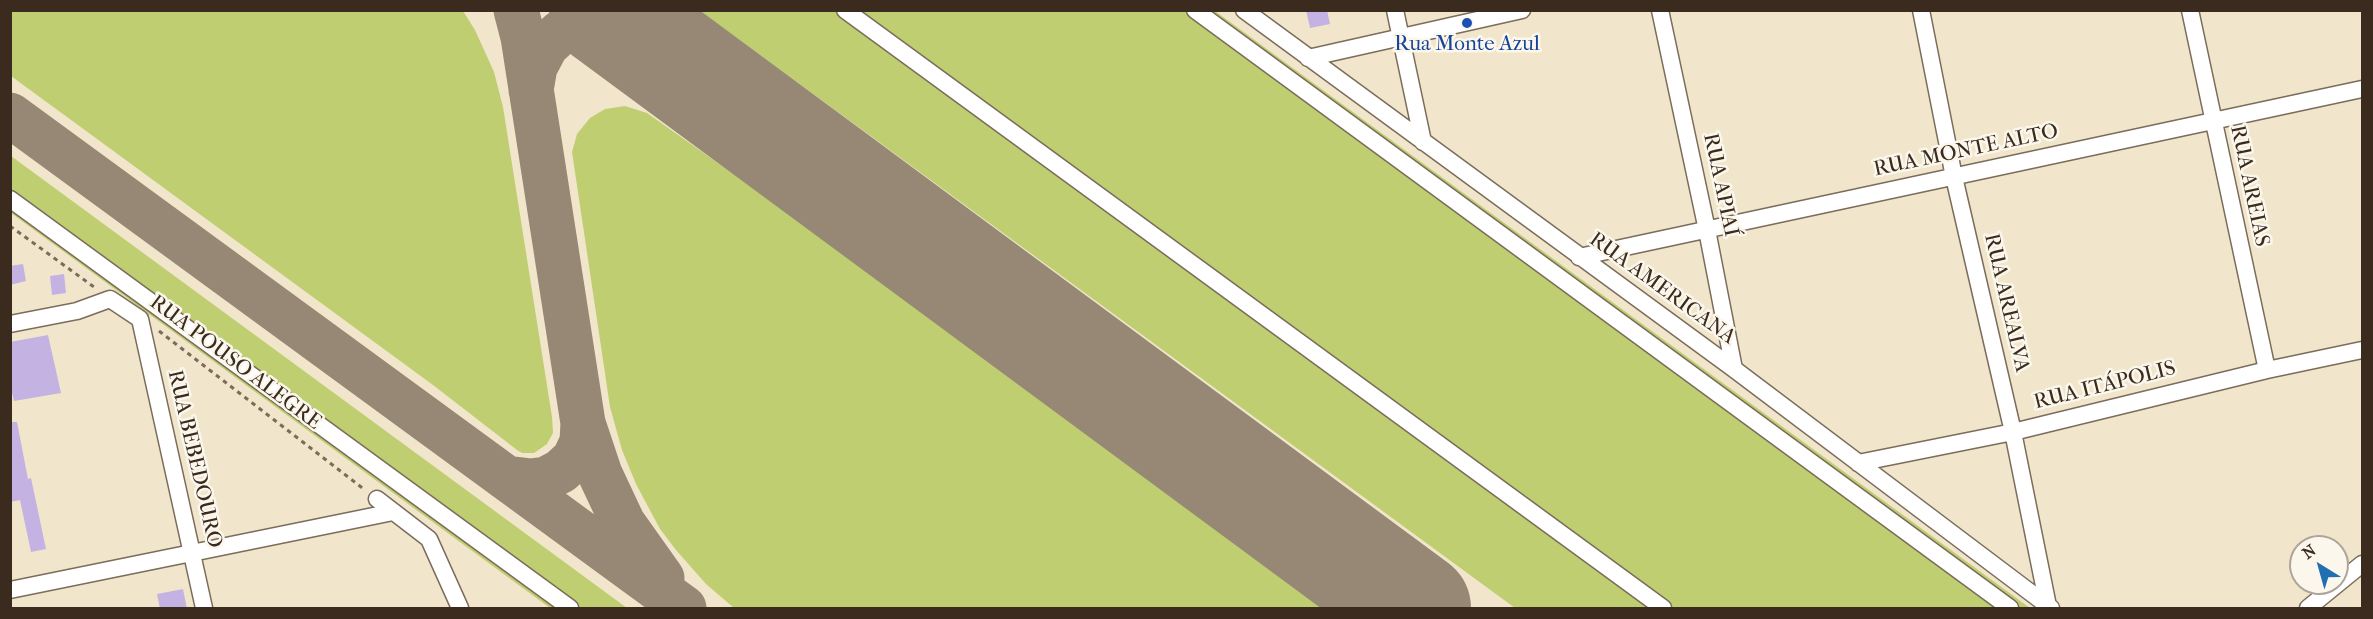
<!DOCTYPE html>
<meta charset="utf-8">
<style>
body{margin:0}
#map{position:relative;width:2373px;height:619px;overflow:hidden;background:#f1e6cb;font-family:"IM FELL French Canon",serif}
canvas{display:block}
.frame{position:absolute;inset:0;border:12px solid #3b2a1e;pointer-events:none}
.north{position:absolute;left:2289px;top:535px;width:60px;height:60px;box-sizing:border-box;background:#fbf7ec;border:2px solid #aea59a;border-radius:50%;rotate:323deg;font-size:16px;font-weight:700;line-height:24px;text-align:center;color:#3b2a1e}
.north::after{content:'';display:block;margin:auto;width:21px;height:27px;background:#1f6fb2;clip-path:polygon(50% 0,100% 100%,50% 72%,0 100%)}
</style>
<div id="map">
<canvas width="2373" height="619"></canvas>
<div class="frame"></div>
<div class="north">N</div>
</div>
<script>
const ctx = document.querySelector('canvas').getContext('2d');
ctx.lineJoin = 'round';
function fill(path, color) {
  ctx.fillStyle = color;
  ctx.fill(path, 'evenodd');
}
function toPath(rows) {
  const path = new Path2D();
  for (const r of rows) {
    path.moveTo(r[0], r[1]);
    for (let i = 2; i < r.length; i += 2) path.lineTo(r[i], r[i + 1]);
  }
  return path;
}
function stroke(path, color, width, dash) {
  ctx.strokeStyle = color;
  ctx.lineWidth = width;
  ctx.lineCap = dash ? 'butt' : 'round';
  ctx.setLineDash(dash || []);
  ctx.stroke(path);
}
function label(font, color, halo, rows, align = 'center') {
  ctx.font = font + ' "IM FELL French Canon",serif';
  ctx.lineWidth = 5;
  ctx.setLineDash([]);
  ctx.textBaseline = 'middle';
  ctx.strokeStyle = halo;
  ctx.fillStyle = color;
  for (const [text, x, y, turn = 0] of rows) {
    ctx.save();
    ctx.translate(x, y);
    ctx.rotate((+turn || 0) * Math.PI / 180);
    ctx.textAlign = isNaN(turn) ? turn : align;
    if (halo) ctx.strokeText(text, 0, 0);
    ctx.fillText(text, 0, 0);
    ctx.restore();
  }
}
const green = toPath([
 [10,11,463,11,475,30,494,72,503,107,552,417,553,433,547,444,534,453,522,453,517,450,433,385,11,76],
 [700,11,1215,11,2030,608,1515,608],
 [625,106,647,113,745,182,1323,608,734,608,706,584,676,550,660,529,636,484,622,450,610,407,572,152,577,134,590,118,605,109],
 [11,156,627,608,550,608,11,213]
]);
const taxiway = toPath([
 [516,10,523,37,583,423,600,474,623,523,662,578],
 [531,90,535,67,546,46,561,32,583,23,605,21,627,26],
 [10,115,684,608],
 [506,478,531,481,546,479,561,471,574,459,582,442,583,423]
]);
const runway = toPath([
 [605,10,1415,608]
]);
const building = toPath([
 [1306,10,1327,10,1330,24,1310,28],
 [23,264,26,281,10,285,10,266],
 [64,274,66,293,52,295,50,276],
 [48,335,61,393,14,401,10,384,10,342],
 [10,422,17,422,28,479,31,478,46,549,31,552,20,500,10,502],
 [183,589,187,609,160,609,157,594]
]);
const path = toPath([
 [10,226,94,287],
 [159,331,365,490]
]);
const minor = toPath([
 [845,10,1663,608],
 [1195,10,2010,608],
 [1244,10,1734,369,2051,608],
 [1395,10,1423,142],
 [1660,10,1707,230,1734,369],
 [1921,10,1954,177,2013,432,2048,606],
 [2190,10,2267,370],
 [1308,58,1522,10],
 [10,199,570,608],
 [1579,257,2362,89],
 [10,324,77,311,110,299,140,319,204,608],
 [1858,463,2013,432,2267,370,2362,350],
 [377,499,429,539,460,608],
 [10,590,393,512],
 [2308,608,2362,564]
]);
const markers = [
 [1467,23,6,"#1a4fb4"]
];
const transitNames = [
 ["Rua Monte Azul",1467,45]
];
const streetNames = [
 ["RUA MONTE ALTO",1966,151,-12],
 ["RUA APIAÍ",1720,185,78],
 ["RUA AREIAS",2249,186,78],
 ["RUA AMERICANA",1662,289,36],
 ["RUA AREALVA",2006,303,77],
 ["RUA POUSO ALEGRE",235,363,37],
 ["RUA ITÁPOLIS",2105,386,-14],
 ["RUA BEBEDOURO",194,459,77]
];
fill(green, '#bfce71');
stroke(taxiway, '#968874', 45);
stroke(runway, '#968874', 112);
fill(building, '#c4b2e2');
stroke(minor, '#7b6c5b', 19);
stroke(path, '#7b6c5b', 3, [4.5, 4.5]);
stroke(minor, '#fff', 16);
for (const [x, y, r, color] of markers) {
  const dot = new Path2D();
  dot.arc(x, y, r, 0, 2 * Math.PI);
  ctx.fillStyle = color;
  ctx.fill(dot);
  stroke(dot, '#fbf7ec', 2);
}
label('21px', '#164399', '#fbf7ec', transitNames);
label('21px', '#3b2a1e', '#fbf7ec', streetNames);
</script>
